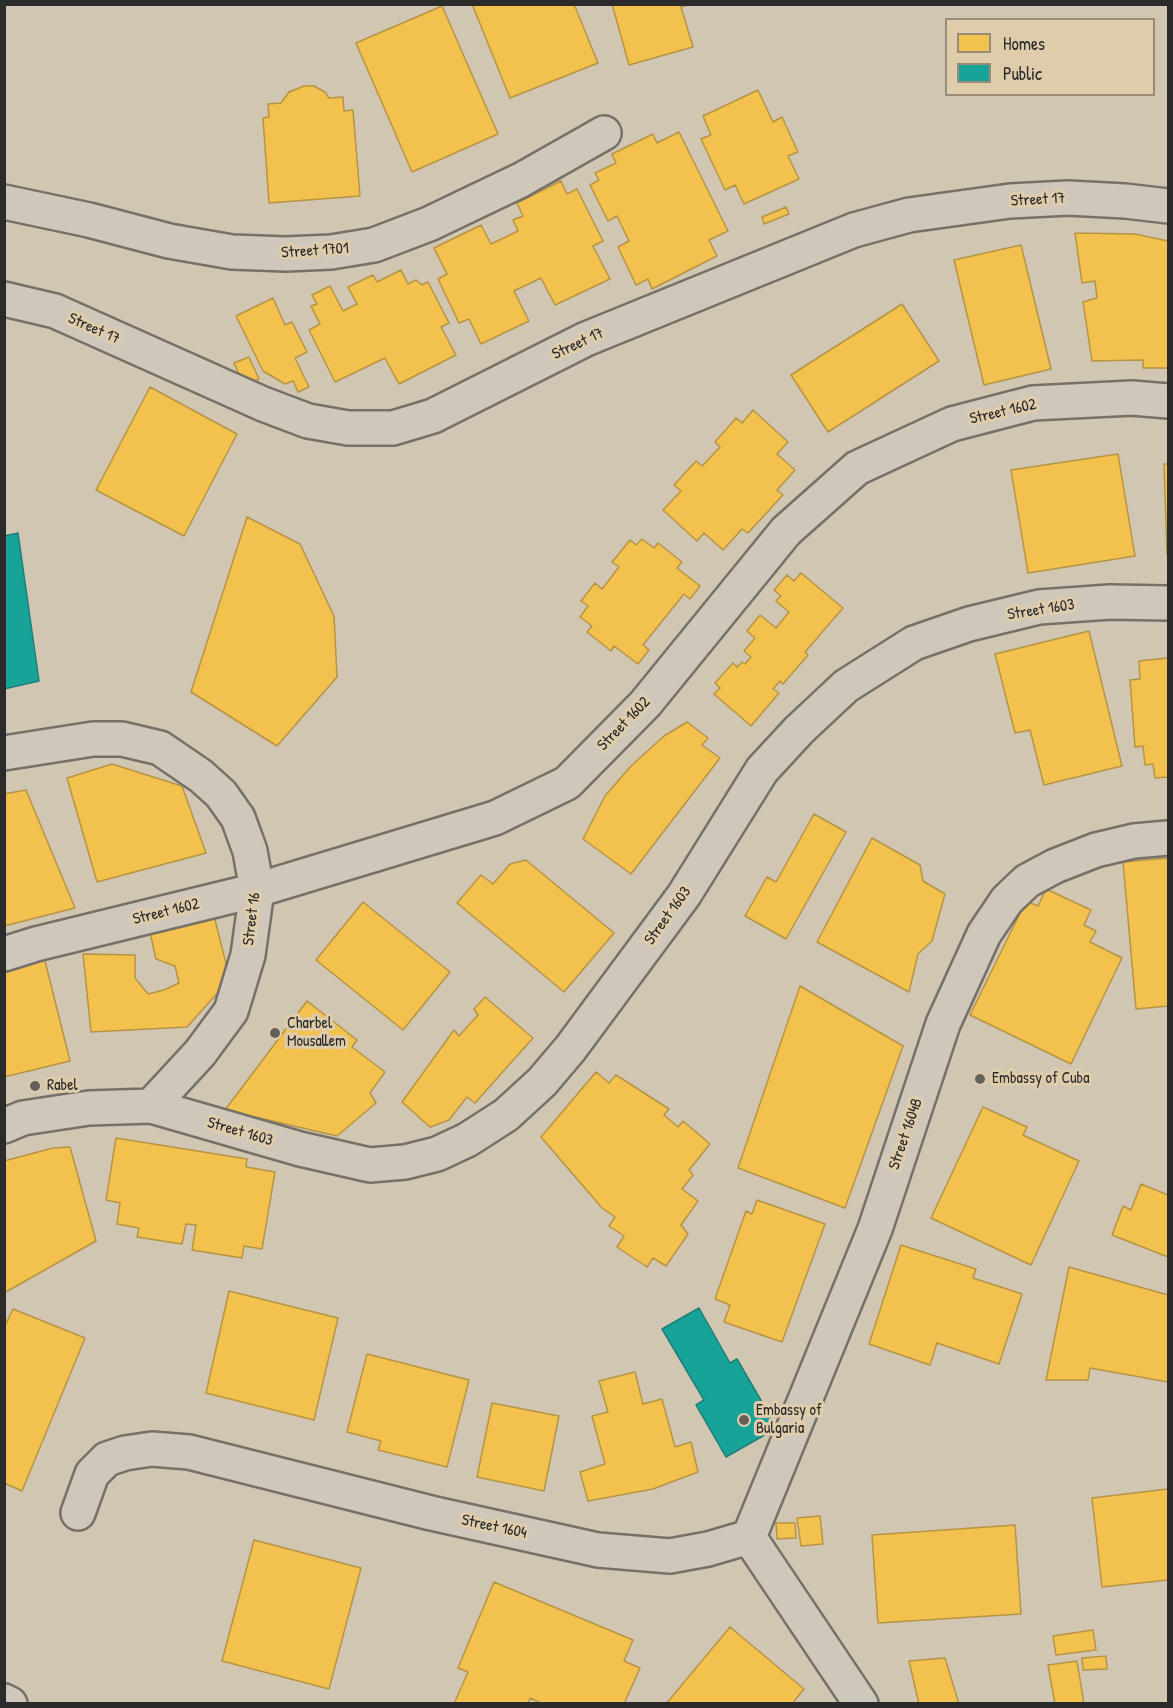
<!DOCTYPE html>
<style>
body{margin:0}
#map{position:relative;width:1173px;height:1708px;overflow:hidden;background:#d1c6b2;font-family:"Patrick Hand",sans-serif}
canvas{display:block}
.frame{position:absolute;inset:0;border:6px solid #2b2b2b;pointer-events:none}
.legend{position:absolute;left:945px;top:18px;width:210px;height:78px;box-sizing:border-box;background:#deccaa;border:2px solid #968c77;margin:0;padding:8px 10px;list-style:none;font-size:18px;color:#2b2b2b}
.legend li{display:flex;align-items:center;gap:12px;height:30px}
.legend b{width:30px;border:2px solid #968c77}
</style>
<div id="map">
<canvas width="1173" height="1708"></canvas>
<div class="frame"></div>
<ul class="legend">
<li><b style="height:16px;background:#f2c14e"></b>Homes</li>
<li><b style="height:16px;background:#17a398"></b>Public</li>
</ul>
</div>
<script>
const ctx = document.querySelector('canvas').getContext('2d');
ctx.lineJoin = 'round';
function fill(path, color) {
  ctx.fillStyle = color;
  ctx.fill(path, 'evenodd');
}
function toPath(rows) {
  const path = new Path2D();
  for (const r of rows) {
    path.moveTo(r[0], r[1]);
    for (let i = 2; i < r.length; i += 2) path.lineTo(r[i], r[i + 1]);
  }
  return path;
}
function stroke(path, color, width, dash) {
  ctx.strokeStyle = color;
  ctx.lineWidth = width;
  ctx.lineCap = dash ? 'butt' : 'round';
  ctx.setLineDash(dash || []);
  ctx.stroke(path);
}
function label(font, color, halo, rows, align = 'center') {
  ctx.font = font + ' "Patrick Hand",sans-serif';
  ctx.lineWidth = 6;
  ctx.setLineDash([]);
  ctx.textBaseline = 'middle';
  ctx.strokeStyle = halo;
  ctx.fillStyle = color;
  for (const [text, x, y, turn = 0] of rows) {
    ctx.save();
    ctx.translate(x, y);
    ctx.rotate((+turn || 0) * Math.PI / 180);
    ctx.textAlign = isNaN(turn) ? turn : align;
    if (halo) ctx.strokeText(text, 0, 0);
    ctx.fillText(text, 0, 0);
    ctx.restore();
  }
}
const homes = toPath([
 [472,4,574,4,598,63,510,98,472,4],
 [612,4,691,4,681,7,693,47,629,65,612,4],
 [442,6,498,134,412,172,356,43,442,6],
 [304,86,314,86,325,92,329,98,343,97,344,111,353,110,360,196,269,203,263,118,269,117,268,104,281,103,289,92,304,86],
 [758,90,773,122,782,117,798,152,788,156,799,179,744,204,735,185,725,190,701,139,711,135,703,116,758,90],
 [679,132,728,231,709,240,717,256,652,289,648,279,636,285,618,247,629,241,617,216,608,221,590,185,599,180,595,173,616,163,612,154,653,134,657,143,679,132],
 [561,181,567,194,577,189,603,241,593,246,610,279,555,305,541,278,514,291,529,321,481,344,469,319,459,323,438,279,447,274,434,248,481,225,491,244,518,231,513,220,523,216,517,203,561,181],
 [786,207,789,214,764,224,762,217,786,207],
 [1075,233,1135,234,1168,241,1168,368,1143,368,1143,360,1092,361,1083,302,1097,298,1095,281,1082,283,1075,233],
 [1021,245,1051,369,984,385,954,260,1021,245],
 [401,270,408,284,416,280,422,285,428,282,449,323,441,327,456,355,399,384,385,358,335,382,309,330,320,324,311,306,317,304,312,295,330,286,343,311,357,304,348,287,373,275,377,282,401,270],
 [273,298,285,325,292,322,307,352,295,358,309,387,298,392,293,381,285,384,263,371,236,316,273,298],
 [902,304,939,361,828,432,791,375,902,304],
 [249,357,259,379,244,386,234,363,249,357],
 [150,387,237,434,184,536,96,490,150,387],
 [753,410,788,442,777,454,795,470,777,490,783,495,748,533,742,529,723,550,704,533,697,541,663,510,681,491,674,485,696,461,702,466,720,447,715,442,736,418,742,423,753,410],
 [1118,454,1135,556,1028,573,1011,470,1118,454],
 [1164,464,1168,464,1168,555,1167,555,1164,464],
 [247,517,300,544,334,616,337,677,277,746,191,692,247,517],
 [642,539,654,548,658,543,682,562,677,568,700,586,690,599,684,594,643,645,649,650,638,664,614,646,611,651,587,632,592,626,580,617,588,606,581,601,595,583,602,589,619,567,612,562,630,540,636,545,642,539],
 [801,573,843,608,805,652,808,655,783,684,780,681,773,689,779,693,751,726,714,694,720,688,715,683,733,663,737,667,742,662,745,664,751,657,744,651,755,638,747,631,760,615,776,628,789,612,776,601,781,596,774,590,787,575,794,581,801,573],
 [1089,631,1122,766,1044,785,1030,730,1015,733,995,654,1089,631],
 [1168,658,1168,777,1155,778,1153,764,1145,765,1143,746,1135,747,1130,680,1140,679,1139,661,1168,658],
 [687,722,708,738,702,745,720,758,631,874,583,839,605,796,630,767,664,736,687,722],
 [112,764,182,786,206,853,97,882,67,778,112,764],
 [26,790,75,908,4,926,4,794,26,790],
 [814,814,846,832,786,939,745,916,767,877,776,882,814,814],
 [872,838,920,865,923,881,945,894,932,941,918,954,909,992,817,942,872,838],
 [1168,858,1168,1006,1136,1009,1123,862,1168,858],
 [526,860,614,933,564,992,457,903,481,875,493,884,510,864,526,860],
 [1046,889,1091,910,1084,925,1096,931,1090,942,1122,958,1071,1064,970,1015,1026,901,1038,906,1046,889],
 [363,902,450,972,403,1030,316,960,363,902],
 [211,904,230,979,187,1027,91,1032,83,954,135,955,135,978,148,994,164,990,179,983,175,966,156,959,149,928,211,904],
 [43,953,70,1061,4,1077,4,966,43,953],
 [800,986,903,1046,845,1208,738,1168,800,986],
 [485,997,533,1038,475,1103,467,1097,449,1120,430,1127,402,1102,454,1030,459,1036,478,1015,474,1009,485,997],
 [307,1001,357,1040,352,1047,385,1072,370,1093,376,1103,337,1136,225,1110,307,1001],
 [596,1072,609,1083,616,1075,669,1109,664,1115,678,1127,683,1121,710,1144,689,1170,693,1175,682,1189,698,1201,681,1225,688,1234,666,1266,653,1258,647,1267,617,1247,624,1236,609,1226,615,1217,602,1208,541,1137,596,1072],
 [983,1107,1027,1127,1023,1135,1079,1161,1031,1265,931,1218,983,1107],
 [116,1138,247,1159,246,1167,275,1172,262,1249,244,1246,242,1258,192,1250,196,1225,186,1224,182,1244,137,1237,139,1228,117,1224,120,1203,106,1200,116,1138],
 [70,1147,96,1241,4,1293,4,1161,53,1148,70,1147],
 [1141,1184,1168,1195,1168,1257,1112,1235,1123,1206,1131,1210,1141,1184],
 [757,1200,825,1224,782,1342,724,1322,730,1305,715,1299,746,1211,752,1214,757,1200],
 [901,1245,976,1269,973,1278,1022,1294,999,1364,937,1343,930,1365,869,1344,901,1245],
 [1069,1267,1168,1295,1168,1382,1090,1368,1088,1380,1046,1380,1069,1267],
 [229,1291,338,1318,314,1420,206,1393,229,1291],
 [13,1309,85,1338,22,1491,4,1483,4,1328,13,1309],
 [367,1354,469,1380,447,1467,378,1450,381,1441,347,1432,367,1354],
 [635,1372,643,1404,662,1399,675,1447,691,1442,698,1472,653,1489,588,1501,580,1472,605,1464,592,1416,608,1412,599,1381,635,1372],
 [492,1403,559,1416,544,1491,477,1477,492,1403],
 [1168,1489,1168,1580,1102,1587,1092,1498,1168,1489],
 [820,1516,823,1544,801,1546,797,1518,820,1516],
 [776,1523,795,1523,796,1538,777,1539,776,1523],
 [1015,1525,1021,1614,878,1623,872,1535,1015,1525],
 [254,1540,361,1568,329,1689,222,1661,254,1540],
 [494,1582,633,1640,624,1661,640,1668,624,1704,543,1704,530,1698,528,1704,454,1704,468,1672,458,1668,494,1582],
 [730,1627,804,1689,792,1704,666,1704,730,1627],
 [1093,1630,1096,1650,1056,1655,1053,1636,1093,1630],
 [1106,1656,1107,1669,1083,1670,1082,1658,1106,1656],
 [945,1658,959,1704,919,1704,909,1661,945,1658],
 [1077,1661,1084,1704,1055,1704,1048,1665,1077,1661]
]);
const public = toPath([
 [18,533,39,681,4,689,4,536,18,533],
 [699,1308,730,1363,737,1359,777,1428,726,1457,696,1405,704,1400,662,1329,699,1308]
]);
const street = toPath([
 [4,202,89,220,169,241,232,252,286,254,331,252,374,245,429,224,521,180,604,133],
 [4,299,55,311,263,404,308,421,348,428,393,428,433,416,586,339,854,230,909,215,1010,201,1068,198,1125,201,1168,206],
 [4,753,93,739,122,739,160,748,201,776,221,794,238,818,250,851,257,890,248,955,231,1011,200,1053,151,1106],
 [4,954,36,944,257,890,495,818,567,783,645,704,786,531,857,468,952,424,1033,403,1132,398,1168,401],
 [4,1126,23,1118,89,1108,151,1106,300,1149,370,1165,405,1162,437,1154,467,1140,506,1115,542,1082,570,1049,684,895,762,770,799,730,846,686,914,643,969,624,1039,607,1110,602,1168,603],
 [78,1513,92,1474,107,1459,125,1453,152,1449,189,1452,431,1513,598,1550,670,1556,708,1549,749,1537],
 [749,1537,875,1229,943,1024,984,934,1007,900,1027,881,1055,866,1096,850,1134,841,1168,838],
 [749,1537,861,1704],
 [4,1701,10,1704]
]);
const markers = [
 [275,1033,6,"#65615a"],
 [980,1079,6,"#65615a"],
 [35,1086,6,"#65615a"],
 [744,1420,6,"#65615a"]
];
const streetNames = [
 ["Street 17",1038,200,-3],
 ["Street 1701",315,251,-4],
 ["Street 17",94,329,24],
 ["Street 17",578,344,-25],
 ["Street 1602",1003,412,-13],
 ["Street 1603",1041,610,-9],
 ["Street 1602",624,724,-46],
 ["Street 1602",166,912,-14],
 ["Street 1603",668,916,-54],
 ["Street 16",252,919,-83],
 ["Street 1603",240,1132,16],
 ["Street 1604B",906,1134,-71],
 ["Street 1604",494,1527,12]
];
const poiNames = [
 ["Charbel",287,1024],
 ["Mousallem",287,1042],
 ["Embassy of Cuba",992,1079],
 ["Rabel",47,1086],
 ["Embassy of",756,1411],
 ["Bulgaria",756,1429]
];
fill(homes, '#f2c14e');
stroke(homes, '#b69444', 1.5);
fill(public, '#17a398');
stroke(public, '#1d7f77', 1.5);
stroke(street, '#767168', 38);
stroke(street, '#cec7ba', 33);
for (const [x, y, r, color] of markers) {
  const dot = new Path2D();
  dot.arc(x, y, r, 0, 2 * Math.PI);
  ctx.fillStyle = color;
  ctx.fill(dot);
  stroke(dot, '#deccaa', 2);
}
label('16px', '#2b2b2b', '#deccaa', streetNames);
label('16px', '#2b2b2b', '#deccaa', poiNames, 'left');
</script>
